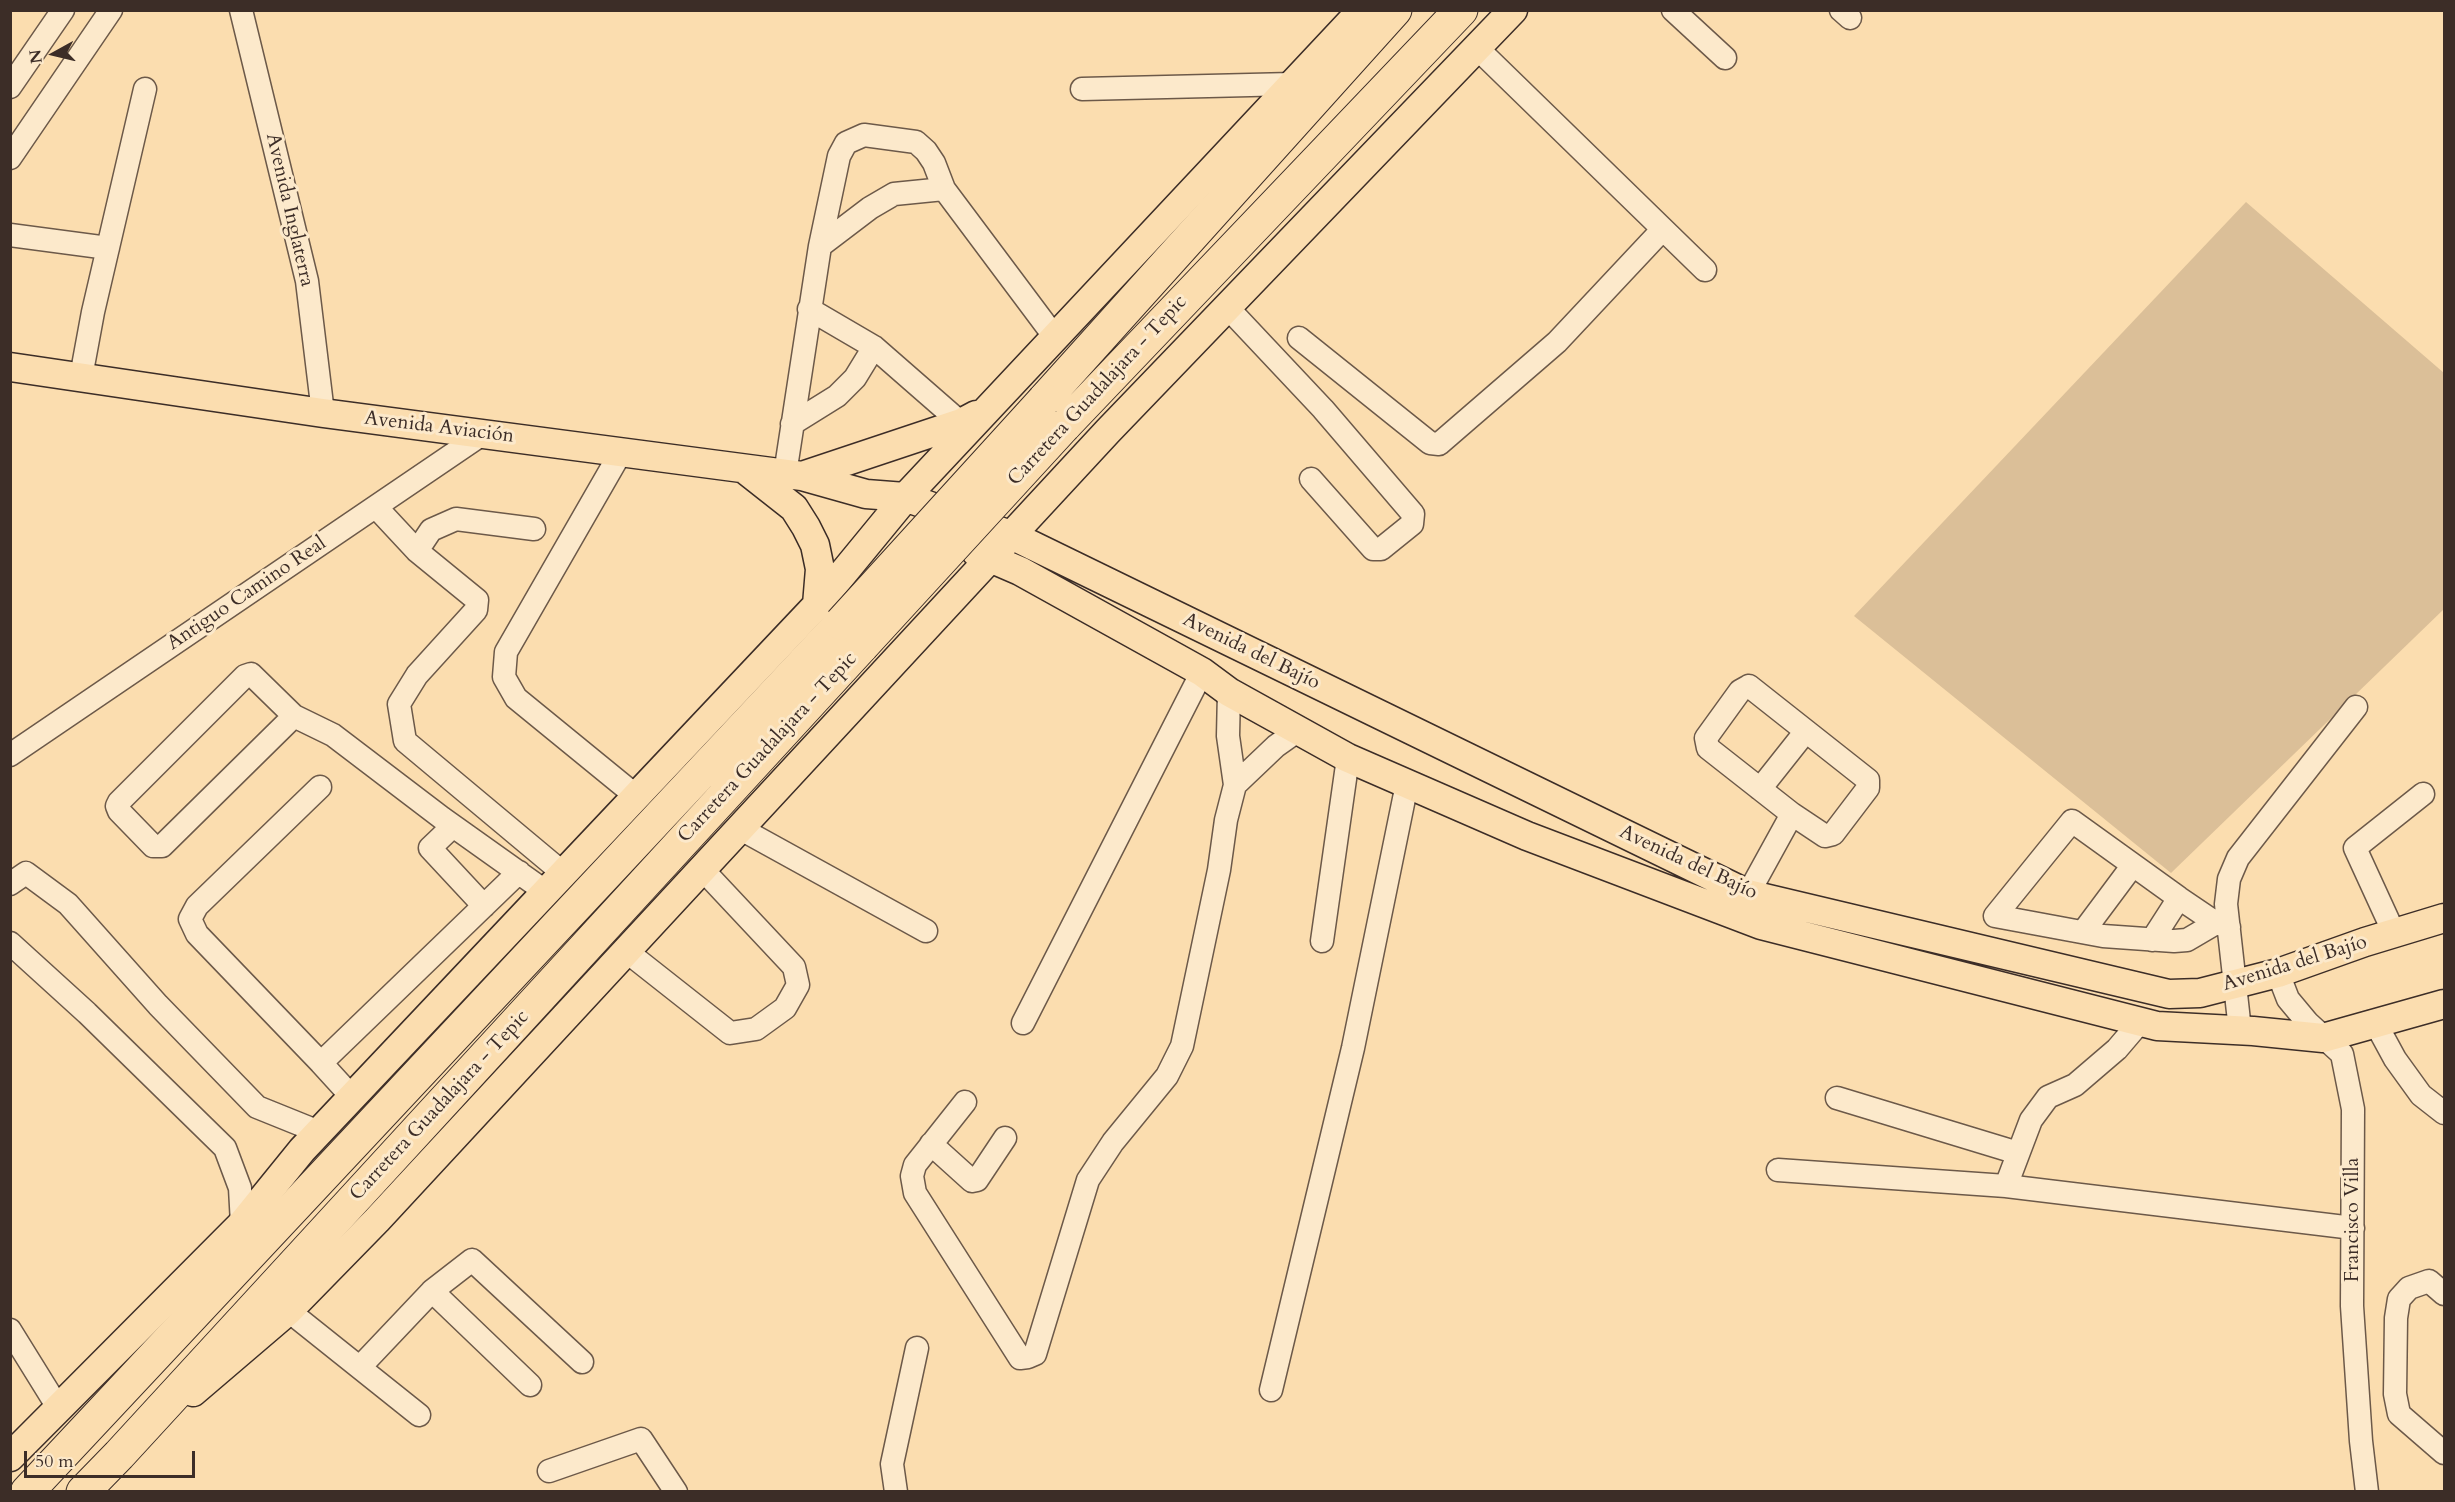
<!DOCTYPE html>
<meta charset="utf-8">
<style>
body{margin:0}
#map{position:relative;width:2455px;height:1502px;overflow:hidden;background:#fbddaf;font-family:Cardo,serif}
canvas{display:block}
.frame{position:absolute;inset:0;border:12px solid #3c2d27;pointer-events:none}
.north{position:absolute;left:24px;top:24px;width:60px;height:60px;-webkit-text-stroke:4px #fce9cb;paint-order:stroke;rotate:262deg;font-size:16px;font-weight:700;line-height:24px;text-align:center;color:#3c2d27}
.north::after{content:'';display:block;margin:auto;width:21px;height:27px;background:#3c2d27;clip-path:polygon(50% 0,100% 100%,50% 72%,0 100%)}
.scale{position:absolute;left:24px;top:1451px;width:171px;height:27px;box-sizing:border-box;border:3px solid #3c2d27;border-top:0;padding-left:8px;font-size:18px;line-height:21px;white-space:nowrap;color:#3c2d27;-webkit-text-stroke:4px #fce9cb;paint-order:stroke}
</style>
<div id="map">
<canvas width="2455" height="1502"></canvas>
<div class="frame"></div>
<div class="north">N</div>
<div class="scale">50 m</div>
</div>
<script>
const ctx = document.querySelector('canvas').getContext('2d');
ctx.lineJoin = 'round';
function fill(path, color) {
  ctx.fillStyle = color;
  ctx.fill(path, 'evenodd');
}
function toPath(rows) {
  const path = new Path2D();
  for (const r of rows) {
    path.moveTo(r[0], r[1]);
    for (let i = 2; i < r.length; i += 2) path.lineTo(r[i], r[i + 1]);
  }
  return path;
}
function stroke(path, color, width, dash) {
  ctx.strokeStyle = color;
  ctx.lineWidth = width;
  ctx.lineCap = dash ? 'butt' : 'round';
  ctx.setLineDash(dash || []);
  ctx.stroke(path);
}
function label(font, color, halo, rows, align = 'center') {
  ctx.font = font + ' Cardo,serif';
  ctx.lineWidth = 6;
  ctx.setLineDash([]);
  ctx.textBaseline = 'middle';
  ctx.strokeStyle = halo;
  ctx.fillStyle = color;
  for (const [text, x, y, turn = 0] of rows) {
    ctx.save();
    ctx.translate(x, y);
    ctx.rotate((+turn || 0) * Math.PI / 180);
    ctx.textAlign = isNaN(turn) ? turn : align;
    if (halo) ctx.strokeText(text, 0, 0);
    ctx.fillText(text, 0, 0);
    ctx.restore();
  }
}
const green = toPath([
 [2246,202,2444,373,2444,609,2171,873,1854,616]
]);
const minor = toPath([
 [241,10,307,281,323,413],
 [1673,10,1725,58],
 [1841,10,1850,18],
 [1477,48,1705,270],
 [10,87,63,10],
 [1082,89,1292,84],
 [10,158,111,10],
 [10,235,108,248],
 [820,246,839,156,846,143,864,135,916,142,926,151,934,163,944,189],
 [1227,307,1323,409,1413,514,1412,524,1381,549,1373,549,1311,479],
 [809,309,874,347],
 [1299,338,1430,443,1439,444,1557,342,1663,229],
 [81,377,93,312,145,89],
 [792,424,837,396,855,378,874,347,961,423],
 [621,452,506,652,504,677,516,698,636,796],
 [785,474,820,246,870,208,894,194,944,189,1054,336],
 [376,507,417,551,477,600,476,610,417,675,399,704,405,741,563,873],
 [417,551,431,530,456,519,534,529],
 [1749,686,1868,780,1868,788,1833,834,1825,836,1792,814,1708,748,1706,738,1740,691,1749,686],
 [294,716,162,846,153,846,119,811,117,806,119,802,245,676,251,674,294,716,333,735,442,818,546,892],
 [10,755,484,433],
 [1235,785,1276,746,1300,729],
 [320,787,197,906,190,919,197,934,321,1063,519,872],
 [1760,789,1806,731],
 [453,826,430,848,484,906],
 [741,829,926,931],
 [10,884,26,873,68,904,158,1005,257,1107,319,1132],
 [1748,894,1792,814],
 [2216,923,2187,940,2174,941,2103,936,1995,916,2072,821,2179,898,2216,923,2229,927],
 [2083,932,2133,865],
 [2394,933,2355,848,2423,794],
 [2152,940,2179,898],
 [1322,941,1348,758],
 [10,943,87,1013,225,1148,240,1188,242,1224],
 [626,951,730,1033,756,1029,785,1008,798,985,794,967,703,870],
 [2278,973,2288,999,2308,1023,2342,1054,2353,1109,2352,1306,2361,1441,2367,1492],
 [1023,1023,1202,672],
 [2376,1024,2395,1059,2421,1095,2444,1113],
 [2240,1030,2226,904,2229,879,2238,858,2356,707],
 [321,1063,352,1097],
 [1837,1098,2018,1153],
 [965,1102,915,1165,912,1176,915,1193,1020,1358,1028,1357,1035,1354,1088,1180,1113,1142,1167,1076,1182,1046,1219,870,1226,820,1235,785,1228,736,1229,692],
 [931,1144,972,1181,977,1180,1005,1138],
 [1778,1170,2006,1186,2353,1228],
 [2006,1186,2031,1120,2048,1097,2075,1085,2117,1049,2140,1022],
 [432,1291,472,1260,582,1362],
 [2444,1294,2429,1281,2409,1288,2399,1299,2396,1318,2395,1394,2399,1414,2444,1453],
 [275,1300,419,1415],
 [10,1330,59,1409],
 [360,1367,432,1291,530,1385],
 [1271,1390,1353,1048,1407,784],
 [549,1471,641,1439,676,1492],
 [896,1492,892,1464,917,1348]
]);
const major = toPath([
 [10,367,323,413,802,476,866,494,905,497,1013,536,1748,894,2169,994,2200,993,2278,973,2365,942,2444,918],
 [747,471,794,508,806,527,815,545,820,569,817,605,820,605],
 [802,476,961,423,976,415],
 [976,552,1020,571,1202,672,1229,692,1348,758,1527,836,1761,925,2157,1026,2253,1031,2323,1038,2444,1004],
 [193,1392,289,1310,377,1220,1108,431,1513,10],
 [10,1457,242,1224,302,1150,817,605,909,493,1362,10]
]);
const highway = toPath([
 [1044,400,1395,10],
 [1064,426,1461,10],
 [27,1492,841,623],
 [83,1492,119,1455,862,646]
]);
const highwayBridge = toPath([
 [841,623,1044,400],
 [862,646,1064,426]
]);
const streetNames = [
 ["Avenida Inglaterra",289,210,77],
 ["Carretera Guadalajara - Tepic",1098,391,-47],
 ["Avenida Aviación",439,428,7],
 ["Antiguo Camino Real",247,594,-34],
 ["Avenida del Bajío",1251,652,26],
 ["Carretera Guadalajara - Tepic",768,748,-47],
 ["Avenida del Bajío",1688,863,25],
 ["Avenida del Bajío",2295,964,-17],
 ["Carretera Guadalajara - Tepic",440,1106,-47],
 ["Francisco Villa",2353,1220,-90]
];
fill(green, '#dbbf98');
stroke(minor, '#6c5949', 25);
stroke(major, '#3c2d27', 31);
stroke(highway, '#3c2d27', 35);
stroke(minor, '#fce9cb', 22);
stroke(major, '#fbddaf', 28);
stroke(highway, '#fbddaf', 33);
stroke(highwayBridge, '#3c2d27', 35, []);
stroke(highwayBridge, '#fbddaf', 33);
label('20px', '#3c2d27', '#fce9cb', streetNames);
</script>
